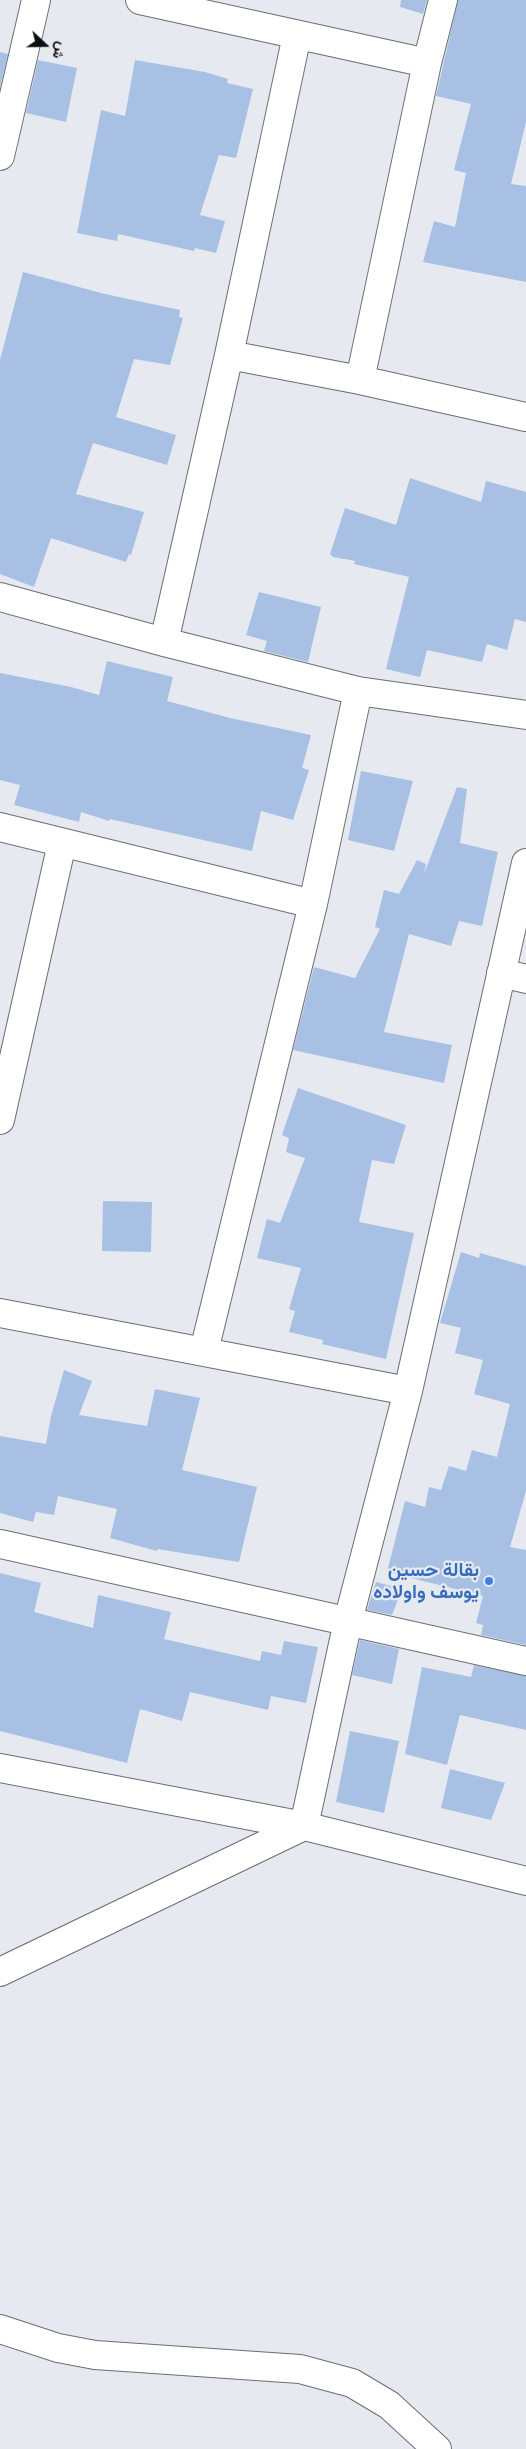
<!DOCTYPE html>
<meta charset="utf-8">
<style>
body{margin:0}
#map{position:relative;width:526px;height:2449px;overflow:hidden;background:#e6eaf0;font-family:Figtree,Vazirmatn,sans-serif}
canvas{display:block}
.north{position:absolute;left:20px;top:20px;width:50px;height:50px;-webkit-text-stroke:4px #e6eaf0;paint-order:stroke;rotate:111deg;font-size:14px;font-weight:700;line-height:20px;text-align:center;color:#0e0f11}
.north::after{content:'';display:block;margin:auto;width:18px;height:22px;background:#0e0f11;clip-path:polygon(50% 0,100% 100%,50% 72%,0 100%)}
</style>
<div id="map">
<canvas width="526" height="2449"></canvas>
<div class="north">ش</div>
</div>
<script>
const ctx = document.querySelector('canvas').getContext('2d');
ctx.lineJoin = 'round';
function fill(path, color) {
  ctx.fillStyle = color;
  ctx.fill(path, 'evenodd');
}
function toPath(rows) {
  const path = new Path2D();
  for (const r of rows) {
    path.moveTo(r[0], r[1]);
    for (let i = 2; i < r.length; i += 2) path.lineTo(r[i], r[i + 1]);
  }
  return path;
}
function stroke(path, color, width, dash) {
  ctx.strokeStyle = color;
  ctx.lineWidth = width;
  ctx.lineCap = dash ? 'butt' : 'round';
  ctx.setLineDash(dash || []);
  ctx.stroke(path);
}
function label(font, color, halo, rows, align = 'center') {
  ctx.font = font + ' Figtree,Vazirmatn,sans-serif';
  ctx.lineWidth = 4.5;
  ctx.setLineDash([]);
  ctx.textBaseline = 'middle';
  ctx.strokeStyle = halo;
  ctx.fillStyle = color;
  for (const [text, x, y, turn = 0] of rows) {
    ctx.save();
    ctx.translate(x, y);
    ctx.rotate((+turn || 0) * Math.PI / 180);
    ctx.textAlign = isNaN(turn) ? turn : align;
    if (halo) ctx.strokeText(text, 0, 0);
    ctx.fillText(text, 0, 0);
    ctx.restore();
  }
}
const building = toPath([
 [401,0,427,0,423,14,400,7],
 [458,0,526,0,526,122,511,184,526,186,526,282,423,262,434,221,455,227,466,173,454,170,471,104,436,96],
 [0,52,8,54,0,87],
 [38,60,77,68,66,122,26,113],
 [135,60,205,72,228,79,227,83,253,89,236,158,219,155,200,215,225,221,216,253,195,248,194,251,118,234,117,241,77,233,101,110,125,116],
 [23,272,105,294,180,310,179,317,183,318,170,365,134,359,116,417,176,435,167,465,93,443,76,494,144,512,131,555,129,554,126,562,51,538,34,587,0,574,0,360],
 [410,478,481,502,486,481,526,492,526,622,515,619,507,650,487,644,482,662,427,650,420,677,386,669,409,577,354,564,355,561,333,557,330,554,345,508,396,525],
 [259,592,321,607,308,662,264,651,267,641,246,635],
 [107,661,173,677,167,701,230,718,311,735,302,768,309,770,293,820,261,811,252,851,110,819,109,821,81,812,79,822,14,805,20,785,0,780,0,673,71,687,99,695],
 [361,771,413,781,394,851,348,840],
 [457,787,467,789,460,843,498,852,482,926,459,921,451,946,409,934,384,1032,452,1045,444,1083,293,1050,314,967,355,978,380,929,375,927,384,890,399,894,417,860,426,864,424,874],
 [298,1088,406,1125,394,1164,372,1160,359,1222,414,1233,386,1359,322,1344,323,1340,289,1332,295,1311,289,1309,301,1268,257,1258,267,1219,280,1223,305,1158,286,1152,289,1138,282,1135],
 [103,1201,152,1202,151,1252,102,1251],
 [461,1252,479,1258,480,1253,526,1266,526,1491,510,1547,526,1550,526,1645,481,1635,483,1625,476,1623,483,1596,387,1572,405,1501,425,1507,429,1487,441,1490,449,1466,466,1471,472,1450,497,1457,510,1404,474,1394,483,1360,455,1353,461,1328,440,1323],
 [64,1370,92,1381,79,1415,147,1426,155,1389,200,1398,182,1470,257,1487,239,1562,157,1549,157,1551,110,1538,117,1509,58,1496,54,1515,36,1512,33,1522,0,1513,0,1436,46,1444,51,1416],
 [0,1573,41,1583,34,1612,93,1628,98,1595,171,1612,164,1639,260,1661,262,1651,281,1655,284,1641,318,1647,306,1703,271,1696,268,1710,190,1692,182,1721,140,1709,127,1763,0,1731],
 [376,1582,402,1589,392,1615,367,1610],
 [360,1640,399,1649,392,1684,352,1675],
 [474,1665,526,1676,526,1730,460,1715,447,1765,405,1754,422,1667,471,1677],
 [350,1731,399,1741,384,1813,336,1802],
 [450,1769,505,1783,491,1820,441,1808]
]);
const minor = toPath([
 [140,0,427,63],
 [0,156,36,0],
 [229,355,360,380,526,417],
 [360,380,427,63,443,0],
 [0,597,164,642,358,691,526,715],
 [164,642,229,355,297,35],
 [0,827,313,904],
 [501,973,526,979],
 [0,1120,62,843],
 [0,1313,408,1391],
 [204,1351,313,904,358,691],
 [0,1544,526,1661],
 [0,1768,304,1826,526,1881],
 [0,1972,304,1826,348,1621,408,1391,526,863],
 [0,2329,58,2348,95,2355,300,2369,352,2383,389,2405,437,2449]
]);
const markers = [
 [489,1581,5,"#3f7fe0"]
];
const shopNames = [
 ["بقالة حسين",479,1570],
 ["يوسف واولاده",479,1592]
];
fill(building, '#a8c0e4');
stroke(minor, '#6a6d72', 30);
stroke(minor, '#fff', 28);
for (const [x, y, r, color] of markers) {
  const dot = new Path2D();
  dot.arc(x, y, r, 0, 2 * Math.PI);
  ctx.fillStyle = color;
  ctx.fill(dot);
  stroke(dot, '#e6eaf0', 2);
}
label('bold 19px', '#366cbe', '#e6eaf0', shopNames, 'right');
</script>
